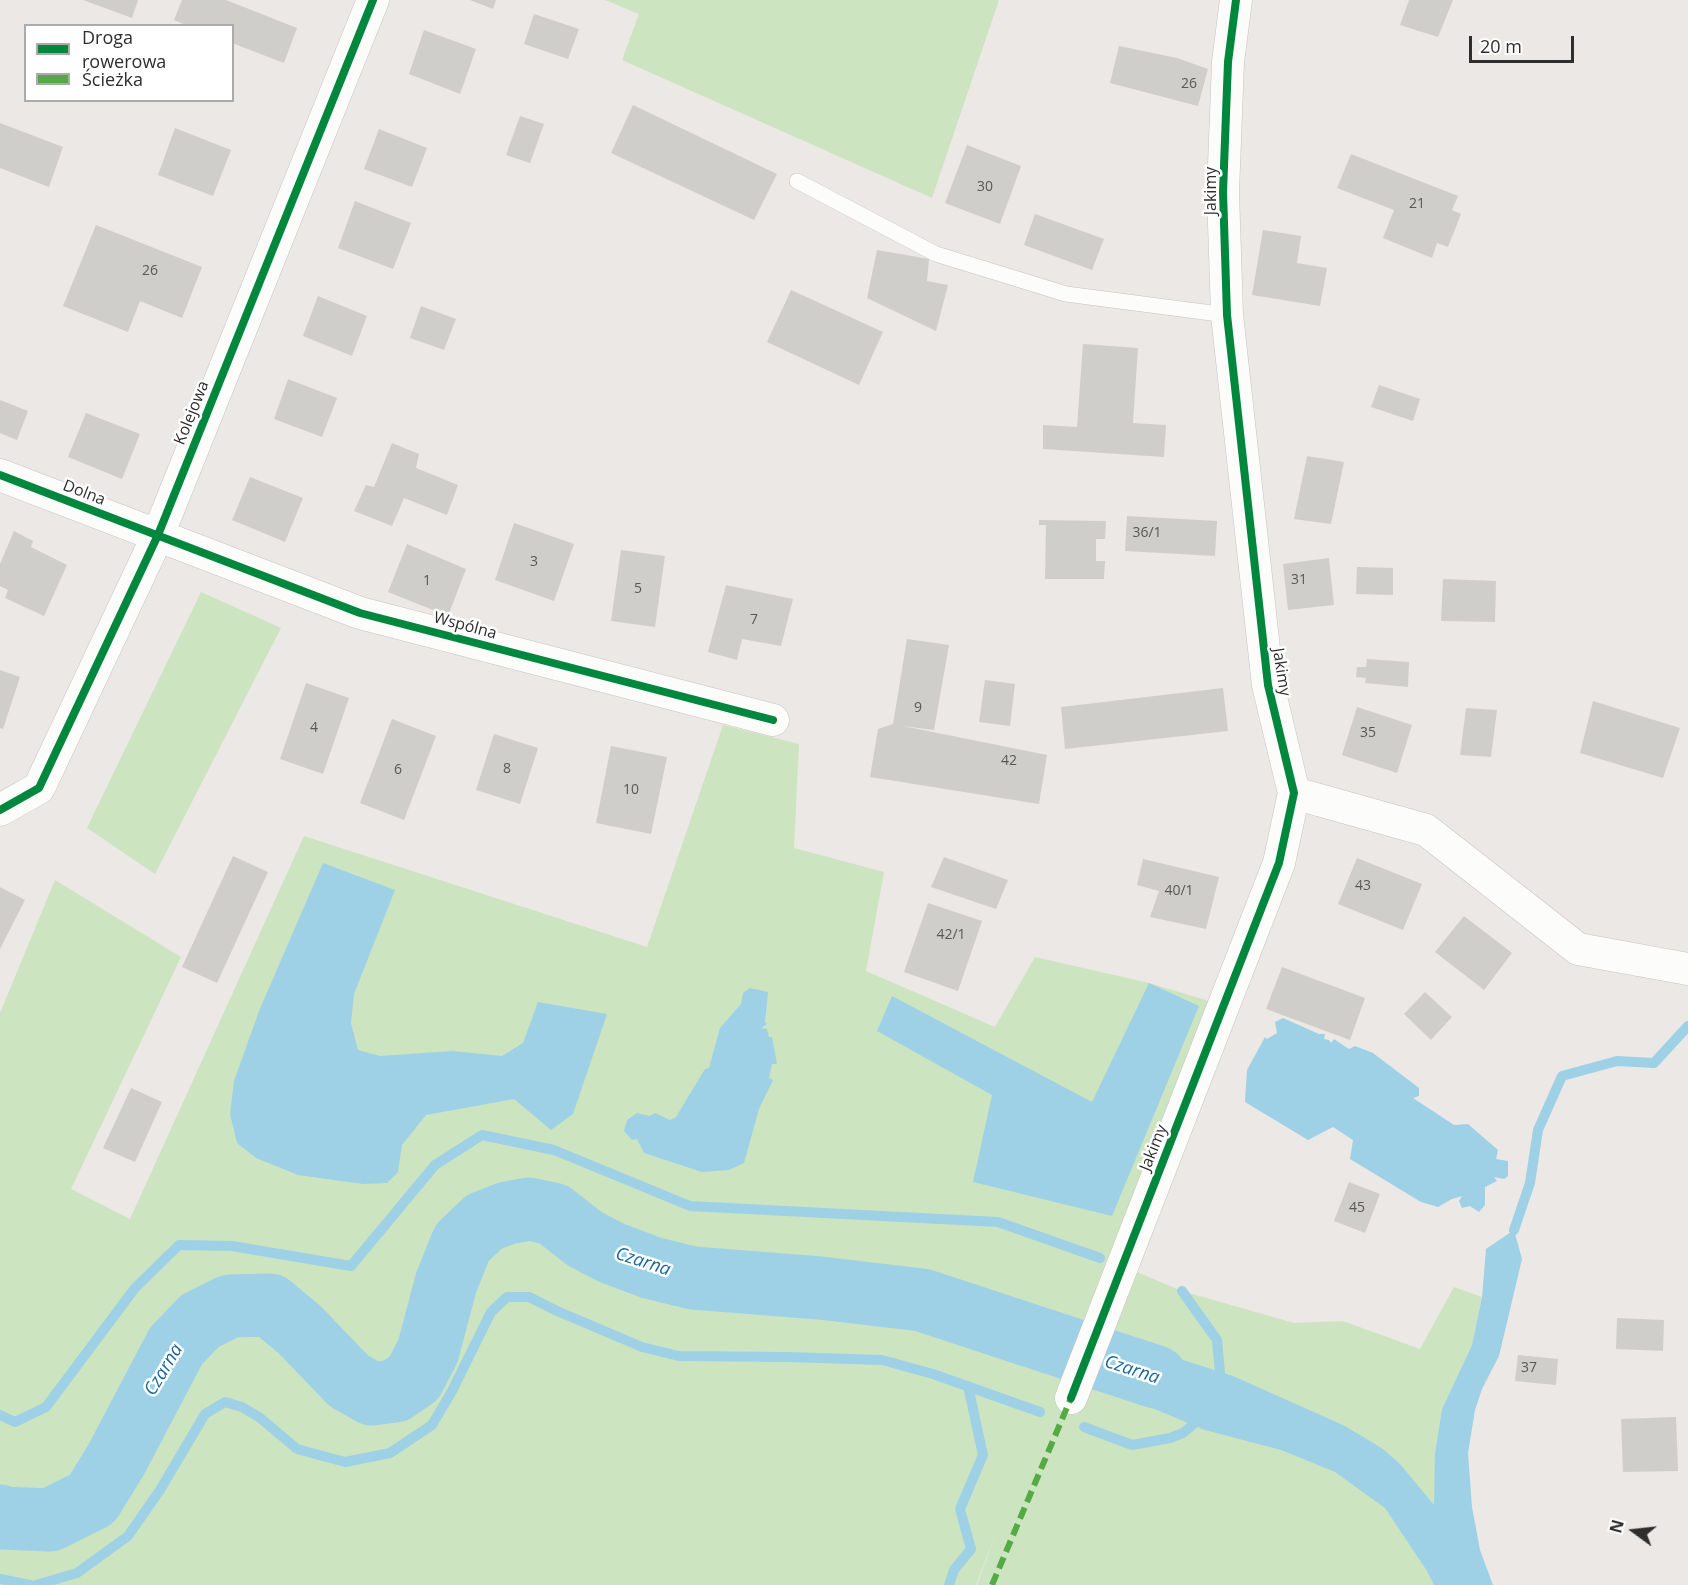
<!DOCTYPE html>
<meta charset="utf-8">
<style>
body{margin:0}
#map{position:relative;width:1688px;height:1585px;overflow:hidden;background:#ebe8e5;font-family:"Open Sans",sans-serif}
canvas{display:block}
.legend{position:absolute;left:24px;top:24px;width:210px;height:78px;box-sizing:border-box;background:#fff;border:2px solid #ababab;margin:0;padding:8px 10px;list-style:none;font-size:18px;color:#2e2e2e}
.legend li{display:flex;align-items:center;gap:12px;height:30px}
.legend b{width:30px;border:2px solid #ababab}
.north{position:absolute;left:1604px;top:1501px;width:60px;height:60px;-webkit-text-stroke:4px #fff;paint-order:stroke;rotate:285deg;font-size:16px;font-weight:700;line-height:24px;text-align:center;color:#2e2e2e}
.north::after{content:'';display:block;margin:auto;width:21px;height:27px;background:#2e2e2e;clip-path:polygon(50% 0,100% 100%,50% 72%,0 100%)}
.scale{position:absolute;left:1469px;top:36px;width:105px;height:27px;box-sizing:border-box;border:3px solid #2e2e2e;border-top:0;padding-left:8px;font-size:18px;line-height:21px;white-space:nowrap;color:#2e2e2e;-webkit-text-stroke:4px #fff;paint-order:stroke}
</style>
<div id="map">
<canvas width="1688" height="1585"></canvas>
<ul class="legend">
<li><b style="height:8px;background:#00873e"></b>Droga rowerowa</li>
<li><b style="height:8px;background:#54ab44"></b>Ścieżka</li>
</ul>
<div class="north">N</div>
<div class="scale">20 m</div>
</div>
<script>
const ctx = document.querySelector('canvas').getContext('2d');
ctx.lineJoin = 'round';
function fill(path, color) {
  ctx.fillStyle = color;
  ctx.fill(path, 'evenodd');
}
function toPath(rows) {
  const path = new Path2D();
  for (const r of rows) {
    path.moveTo(r[0], r[1]);
    for (let i = 2; i < r.length; i += 2) path.lineTo(r[i], r[i + 1]);
  }
  return path;
}
function stroke(path, color, width, dash) {
  ctx.strokeStyle = color;
  ctx.lineWidth = width;
  ctx.lineCap = dash ? 'butt' : 'round';
  ctx.setLineDash(dash || []);
  ctx.stroke(path);
}
function label(font, color, halo, rows, align = 'center') {
  ctx.font = font + ' "Open Sans",sans-serif';
  ctx.lineWidth = 5;
  ctx.setLineDash([]);
  ctx.textBaseline = 'middle';
  ctx.strokeStyle = halo;
  ctx.fillStyle = color;
  for (const [text, x, y, turn = 0] of rows) {
    ctx.save();
    ctx.translate(x, y);
    ctx.rotate((+turn || 0) * Math.PI / 180);
    ctx.textAlign = isNaN(turn) ? turn : align;
    if (halo) ctx.strokeText(text, 0, 0);
    ctx.fillText(text, 0, 0);
    ctx.restore();
  }
}
const green = toPath([
 [605,0,999,0,932,198,622,60,639,14],
 [201,592,281,628,155,874,87,828],
 [723,725,799,744,794,848,884,872,866,971,995,1027,1035,957,1149,983,1232,1008,1132,1270,1182,1291,1294,1323,1343,1321,1420,1349,1454,1287,1482,1297,1472,1345,1442,1409,1435,1453,1435,1506,1455,1585,977,1585,996,1533,976,1585,0,1585,0,1013,55,880,181,957,71,1189,130,1219,304,836,647,947]
]);
const water = toPath([
 [323,863,395,890,354,994,351,1023,358,1050,380,1056,452,1051,502,1056,523,1043,538,1002,607,1014,573,1114,551,1130,514,1099,426,1115,402,1145,398,1172,387,1183,363,1184,298,1175,256,1158,237,1143,230,1114,234,1081,259,1011],
 [1149,983,1199,1006,1112,1216,973,1182,992,1095,877,1031,892,996,1092,1102],
 [750,988,768,992,765,1022,767,1024,761,1028,767,1029,769,1037,772,1037,777,1064,772,1064,769,1078,773,1080,759,1109,744,1163,729,1170,702,1172,644,1153,637,1139,632,1140,624,1131,627,1120,637,1113,649,1116,655,1113,670,1120,676,1117,705,1069,709,1068,720,1028,741,1004,743,993],
 [1283,1018,1319,1034,1325,1034,1324,1039,1329,1040,1331,1043,1334,1039,1349,1049,1355,1046,1373,1053,1419,1088,1419,1096,1413,1098,1454,1125,1468,1124,1498,1150,1496,1159,1508,1161,1508,1176,1504,1179,1494,1177,1497,1181,1485,1187,1485,1205,1479,1212,1470,1206,1462,1208,1459,1201,1462,1196,1452,1199,1438,1207,1421,1202,1350,1159,1353,1140,1333,1127,1308,1140,1245,1102,1247,1070,1265,1037,1267,1039,1277,1033,1275,1022],
 [1514,1230,1522,1259,1499,1356,1482,1389,1475,1410,1468,1453,1472,1507,1480,1550,1493,1585,1434,1585,1427,1571,1385,1508,1335,1472,1281,1450,1205,1430,1094,1384,1111,1337,1233,1376,1345,1426,1383,1449,1400,1464,1434,1505,1435,1453,1442,1409,1472,1345,1482,1297,1486,1249]
]);
const stream = toPath([
 [1514,1230,1530,1183,1538,1130,1562,1076,1617,1061,1654,1063,1688,1026],
 [1182,1291,1217,1340,1221,1384],
 [0,1415,15,1422,46,1407,135,1288,179,1245,232,1246,351,1266,435,1165,482,1135,554,1150,690,1206,998,1222,1100,1258],
 [1084,1427,1132,1445,1170,1438,1183,1433,1202,1417],
 [0,1579,30,1585],
 [36,1585,77,1573,128,1536,160,1490,205,1414,225,1402,242,1407,259,1417,297,1449,345,1462,390,1453,432,1425,452,1391,491,1312,507,1297,529,1297,557,1311,642,1347,679,1356,788,1357,882,1360,933,1374,1040,1412],
 [949,1585,954,1570,971,1549,960,1509,983,1455,968,1386]
]);
const river = toPath([
 [0,1516,2,1518,50,1520,92,1499,116,1460,176,1346,200,1321,230,1306,270,1305,300,1330,349,1381,372,1394,395,1391,414,1378,428,1351,446,1283,462,1243,484,1222,507,1213,529,1209,553,1214,585,1239,612,1253,652,1268,693,1278,820,1288,922,1300,1156,1377]
]);
const building = toPath([
 [83,0,138,0,132,18],
 [182,0,226,0,297,28,284,63,232,43,232,26,188,26,174,20],
 [470,0,496,0,493,9],
 [1409,0,1453,0,1438,37,1400,25],
 [534,14,579,29,568,59,524,44],
 [424,30,476,49,460,94,409,74],
 [1119,46,1177,58,1208,69,1198,106,1110,83],
 [633,105,777,174,754,220,611,153],
 [520,116,544,124,530,163,506,155],
 [0,123,63,147,49,187,0,168],
 [175,128,231,150,213,196,158,175],
 [379,129,427,148,412,187,364,169],
 [967,145,1021,166,1000,224,945,203],
 [1351,154,1458,196,1452,210,1461,214,1448,247,1437,243,1432,258,1383,238,1394,210,1337,188],
 [355,201,411,223,393,269,338,248],
 [1035,214,1104,239,1092,270,1024,245],
 [96,225,202,267,182,318,140,301,128,332,63,306],
 [1263,230,1301,236,1297,263,1327,268,1320,306,1252,295],
 [877,250,929,259,927,281,948,285,936,331,867,298],
 [791,290,883,332,859,385,767,342],
 [318,296,367,316,352,356,303,336],
 [421,306,456,319,444,350,410,338],
 [1083,344,1138,348,1133,423,1166,425,1164,457,1043,449,1043,425,1077,427],
 [288,379,337,398,322,437,274,419],
 [1379,385,1420,399,1413,421,1371,407],
 [0,400,28,411,17,440,0,433],
 [86,413,140,434,122,479,68,457],
 [392,443,419,454,416,468,458,485,447,515,404,498,392,526,354,511,366,485,374,487],
 [1307,456,1344,462,1331,524,1294,519],
 [250,477,303,498,285,542,232,520],
 [1127,516,1217,521,1215,556,1125,551],
 [1039,520,1106,521,1105,539,1096,539,1096,561,1105,561,1104,579,1045,579,1046,525,1039,525],
 [514,523,574,544,554,601,495,580],
 [14,531,33,541,31,547,67,565,44,616,5,598,8,590,0,586,0,564],
 [407,544,466,569,448,616,388,592],
 [621,550,665,556,655,627,611,621],
 [1329,558,1334,605,1288,610,1283,564],
 [1357,567,1393,568,1393,595,1356,594],
 [1443,579,1496,581,1495,622,1441,621],
 [726,585,793,599,781,646,742,639,737,660,708,652],
 [907,639,949,645,934,730,903,726,1047,755,1039,804,870,777,878,729,893,724],
 [1367,659,1409,662,1408,687,1365,683,1366,678,1356,677,1357,667,1366,667],
 [0,670,20,677,3,729,0,728],
 [985,680,1015,684,1010,726,979,722],
 [306,683,349,698,323,774,280,759],
 [1223,688,1228,731,1065,749,1061,707],
 [1593,701,1680,728,1663,778,1580,753],
 [1357,707,1412,725,1397,773,1342,755],
 [1466,708,1497,710,1491,757,1460,755],
 [392,719,436,736,404,820,360,803],
 [494,734,538,748,520,804,476,790],
 [611,746,667,757,651,834,596,823],
 [233,856,268,872,217,983,182,967],
 [944,857,1008,880,996,909,931,887],
 [1357,858,1422,884,1403,930,1338,904],
 [1143,859,1219,877,1206,929,1150,917,1159,891,1137,885],
 [0,887,25,900,0,949],
 [928,903,982,921,958,991,904,972],
 [1464,916,1512,953,1484,990,1435,952],
 [1282,967,1365,998,1350,1040,1266,1009],
 [1425,992,1452,1017,1431,1040,1404,1014],
 [131,1088,162,1102,135,1162,103,1148],
 [1349,1182,1380,1194,1365,1233,1334,1221],
 [1617,1318,1664,1320,1663,1351,1616,1349],
 [1518,1355,1558,1359,1556,1385,1515,1381],
 [1676,1417,1678,1471,1623,1472,1621,1419]
]);
const lane = toPath([
 [797,181,936,254,1066,294,1227,315]
]);
const street = toPath([
 [0,475,360,613,773,720],
 [1294,793,1426,830,1578,949,1688,969],
 [0,810,39,788,158,535,373,0],
 [1071,1398,1279,863,1294,793,1268,685,1227,315,1223,192,1228,62,1236,0]
]);
const quiet = toPath([
 [992,1585,1071,1398]
]);
const cycleway = toPath([
 [0,475,360,613,773,720],
 [0,810,39,788,158,535,373,0],
 [1071,1398,1279,863,1294,793,1268,685,1227,315,1223,192,1228,62,1236,0]
]);
const numberNames = [
 ["26",1189,84],
 ["30",985,187],
 ["21",1417,204],
 ["26",150,271],
 ["36/1",1147,533],
 ["3",534,562],
 ["31",1299,580],
 ["1",427,581],
 ["5",638,589],
 ["7",754,620],
 ["9",918,708],
 ["4",314,728],
 ["35",1368,733],
 ["42",1009,761],
 ["8",507,769],
 ["6",398,770],
 ["10",631,790],
 ["43",1363,886],
 ["40/1",1179,891],
 ["42/1",951,935],
 ["45",1357,1208],
 ["37",1529,1368]
];
const streetNames = [
 ["Jakimy",1211,191,-90],
 ["Kolejowa",192,413,-68],
 ["Dolna",84,493,21],
 ["Wspólna",465,626,15],
 ["Jakimy",1281,672,81],
 ["Jakimy",1154,1148,-68]
];
const waterNames = [
 ["Czarna",643,1262,18],
 ["Czarna",164,1370,-59],
 ["Czarna",1132,1370,18]
];
fill(green, '#cde4c1');
fill(water, '#9ed1e6');
stroke(stream, '#9ed1e6', 10);
stroke(river, '#9ed1e6', 63);
fill(building, '#d0cecb');
stroke(lane, '#c6c4c4', 16);
stroke(street, '#c6c4c4', 33);
stroke(lane, '#fcfcfb', 15);
stroke(street, '#fcfcfb', 32);
stroke(quiet, '#54ab44', 6, [12, 6]);
stroke(cycleway, '#00873e', 8);
label('14px', '#585857', null, numberNames);
label('16px', '#2e2e2e', '#fff', streetNames);
label('italic 18px', '#186798', '#fff', waterNames);
</script>
